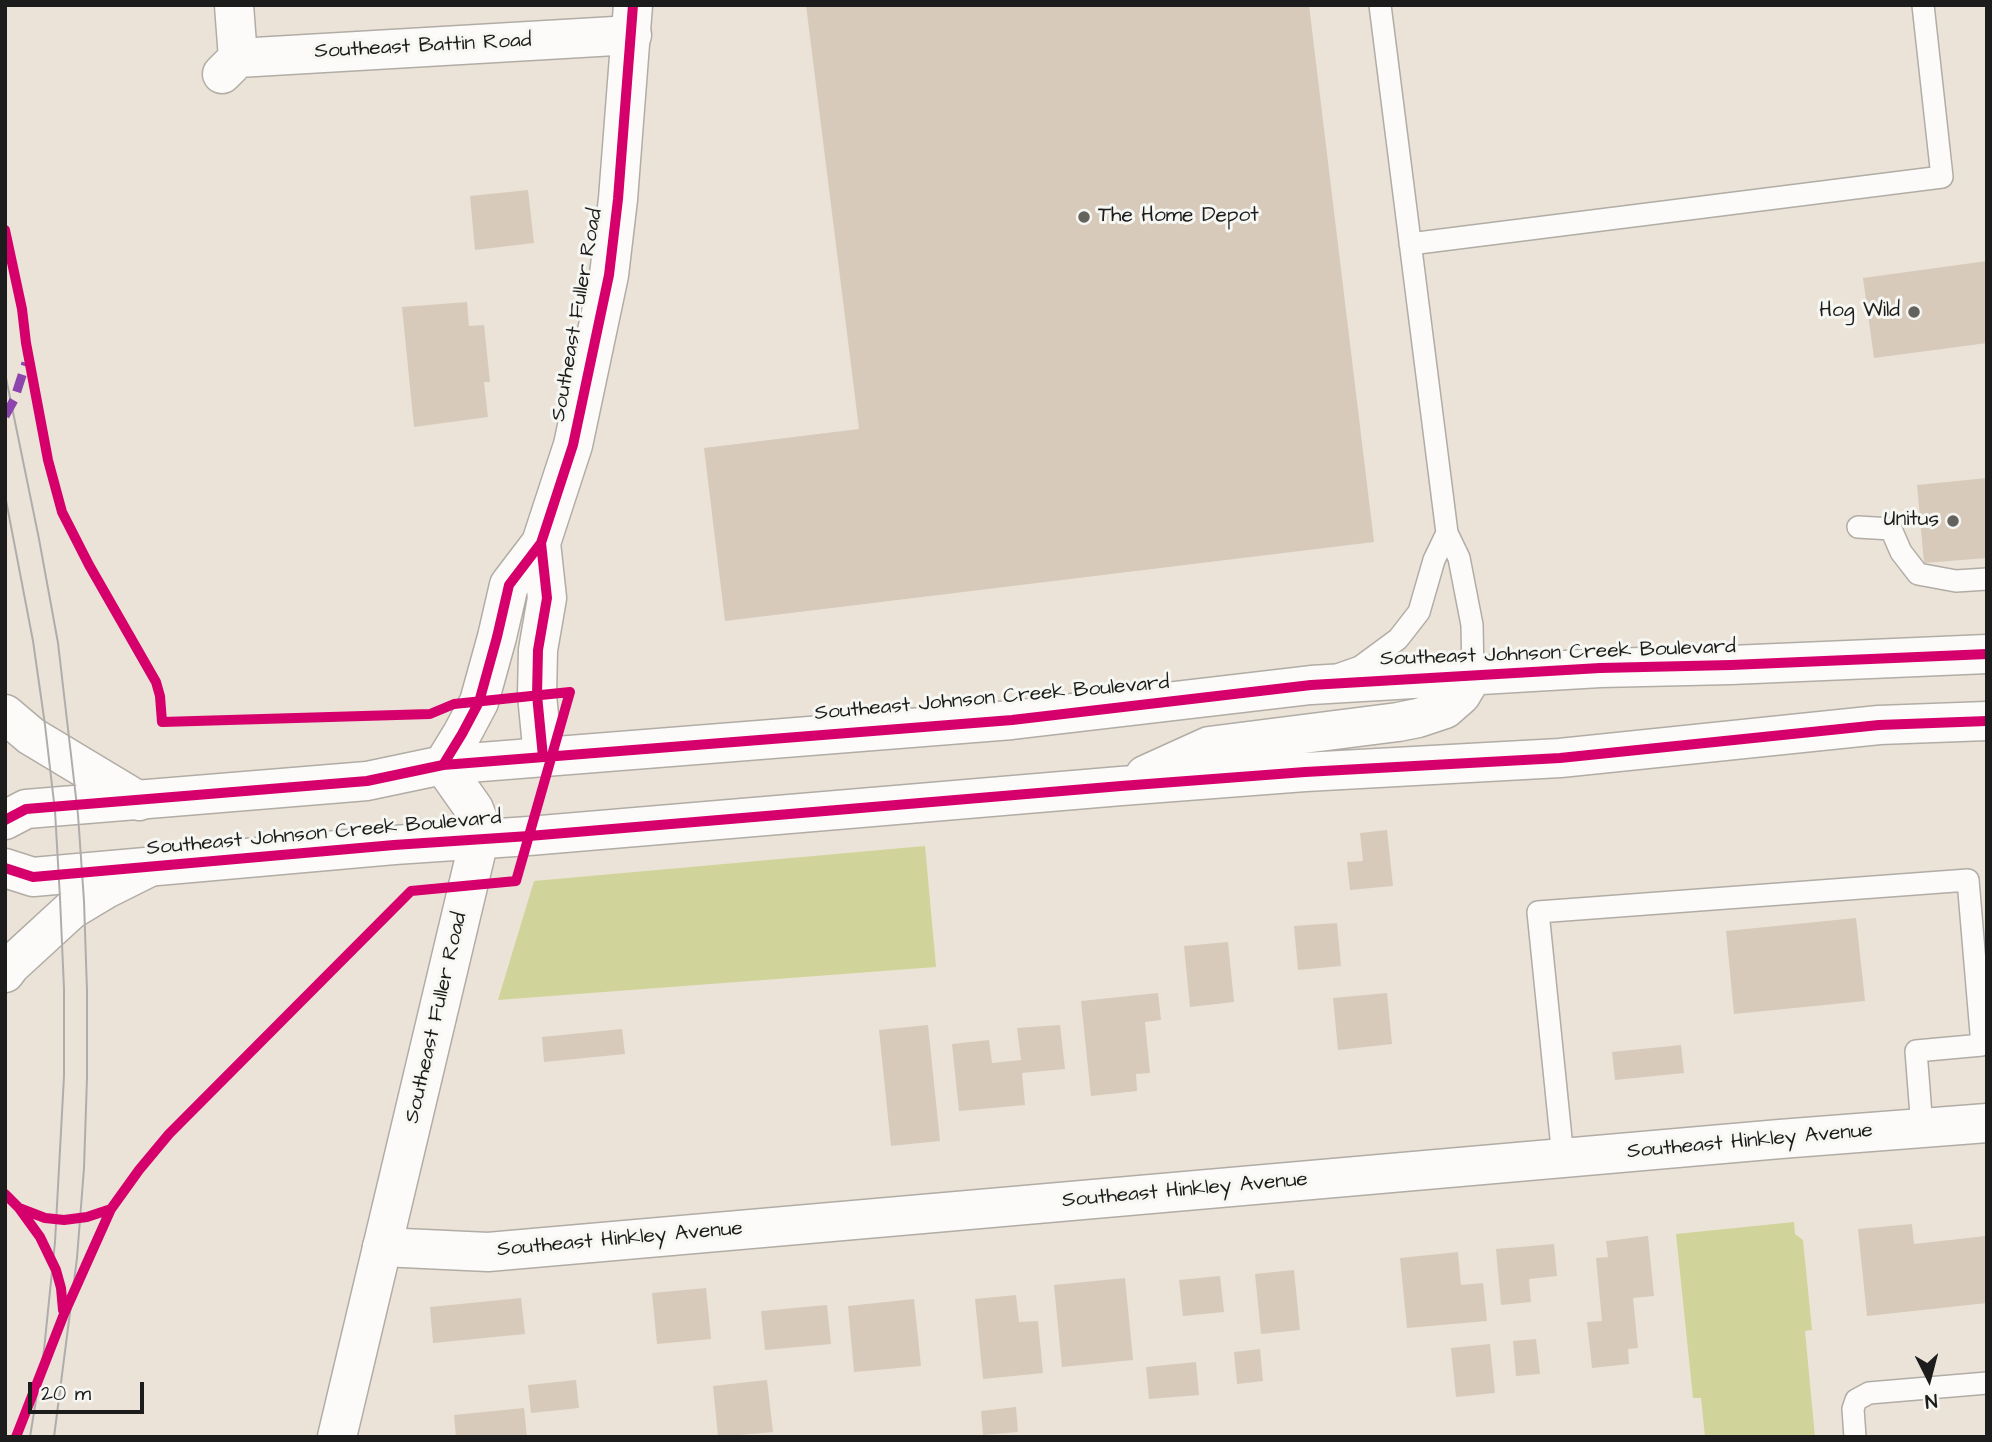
<!DOCTYPE html>
<style>
body{margin:0}
#map{position:relative;width:1992px;height:1442px;overflow:hidden;background:#ebe3d7;font-family:"Architects Daughter",sans-serif}
canvas{display:block}
.frame{position:absolute;inset:0;border:7px solid #1c1c1c;pointer-events:none}
.north{position:absolute;left:1894px;top:1344px;width:70px;height:70px;-webkit-text-stroke:5px #f6f6f2;paint-order:stroke;rotate:174deg;font-size:19px;font-weight:700;line-height:28px;text-align:center;color:#1c1c1c}
.north::after{content:'';display:block;margin:auto;width:24px;height:32px;background:#1c1c1c;clip-path:polygon(50% 0,100% 100%,50% 72%,0 100%)}
.scale{position:absolute;left:28px;top:1382px;width:116px;height:32px;box-sizing:border-box;border:4px solid #1c1c1c;border-top:0;padding-left:9px;font-size:21px;line-height:24px;white-space:nowrap;color:#1c1c1c;-webkit-text-stroke:5px #f6f6f2;paint-order:stroke}
</style>
<div id="map">
<canvas width="1992" height="1442"></canvas>
<div class="frame"></div>
<div class="north">N</div>
<div class="scale">20 m</div>
</div>
<script>
const ctx = document.querySelector('canvas').getContext('2d');
ctx.lineJoin = 'round';
function fill(path, color) {
  ctx.fillStyle = color;
  ctx.fill(path, 'evenodd');
}
function toPath(rows) {
  const path = new Path2D();
  for (const r of rows) {
    path.moveTo(r[0], r[1]);
    for (let i = 2; i < r.length; i += 2) path.lineTo(r[i], r[i + 1]);
  }
  return path;
}
function stroke(path, color, width, dash) {
  ctx.strokeStyle = color;
  ctx.lineWidth = width;
  ctx.lineCap = dash ? 'butt' : 'round';
  ctx.setLineDash(dash || []);
  ctx.stroke(path);
}
function label(font, color, halo, rows, align = 'center') {
  ctx.font = font + ' "Architects Daughter",sans-serif';
  ctx.lineWidth = 6;
  ctx.setLineDash([]);
  ctx.textBaseline = 'middle';
  ctx.strokeStyle = halo;
  ctx.fillStyle = color;
  for (const [text, x, y, turn = 0] of rows) {
    ctx.save();
    ctx.translate(x, y);
    ctx.rotate((+turn || 0) * Math.PI / 180);
    ctx.textAlign = isNaN(turn) ? turn : align;
    if (halo) ctx.strokeText(text, 0, 0);
    ctx.fillText(text, 0, 0);
    ctx.restore();
  }
}
const green = toPath([
 [925,846,936,967,498,1000,534,881],
 [1794,1222,1795,1234,1803,1240,1812,1330,1805,1331,1815,1437,1705,1437,1701,1398,1693,1398,1676,1234]
]);
const building = toPath([
 [806,5,1309,5,1374,542,725,621,704,448,859,429],
 [528,190,534,243,475,250,470,196],
 [1987,261,1987,343,1874,358,1863,278],
 [467,302,469,326,484,325,490,382,484,382,488,417,414,427,402,307],
 [1987,478,1987,558,1924,563,1917,485],
 [1387,830,1393,886,1350,890,1347,862,1363,861,1360,833],
 [1856,918,1865,1001,1734,1014,1726,931],
 [1337,923,1341,966,1298,970,1294,926],
 [1228,942,1234,1002,1190,1007,1184,946],
 [1158,993,1161,1020,1145,1022,1150,1073,1136,1074,1137,1091,1091,1096,1081,1001],
 [1387,993,1392,1044,1338,1050,1333,998],
 [928,1025,940,1141,891,1146,879,1030],
 [1060,1025,1065,1069,1022,1073,1025,1105,959,1111,952,1044,989,1040,992,1063,1021,1060,1017,1028],
 [622,1029,625,1054,544,1062,542,1037],
 [1681,1045,1684,1073,1615,1080,1612,1052],
 [1912,1224,1914,1244,1986,1236,1987,1303,1867,1316,1858,1229],
 [1648,1236,1654,1296,1633,1298,1638,1348,1628,1349,1629,1364,1592,1368,1587,1322,1602,1321,1596,1258,1608,1257,1606,1241],
 [1554,1244,1557,1276,1529,1279,1531,1302,1501,1305,1496,1249],
 [1458,1252,1461,1285,1483,1283,1487,1321,1407,1328,1400,1258],
 [1294,1270,1300,1330,1261,1334,1255,1274],
 [1220,1276,1224,1312,1183,1316,1179,1280],
 [1125,1278,1133,1360,1062,1367,1054,1285],
 [706,1288,711,1339,657,1344,652,1293],
 [1016,1295,1019,1322,1038,1321,1043,1373,983,1379,975,1299],
 [521,1298,525,1334,433,1343,430,1307],
 [914,1299,921,1366,854,1372,848,1306],
 [827,1305,831,1344,765,1350,761,1311],
 [1536,1339,1540,1374,1516,1376,1513,1341],
 [1490,1344,1495,1393,1456,1397,1451,1348],
 [1260,1349,1263,1381,1237,1384,1234,1352],
 [1196,1362,1199,1395,1149,1399,1146,1367],
 [576,1380,579,1408,531,1413,528,1385],
 [767,1380,773,1432,718,1437,713,1386],
 [1016,1407,1018,1432,983,1435,981,1411],
 [524,1408,527,1437,456,1437,454,1415]
]);
const lane = toPath([
 [1380,5,1447,533,1459,558,1472,625,1473,675],
 [1410,244,1942,177,1923,5],
 [1858,527,1891,529,1901,552,1918,574,1956,581,1987,579],
 [1340,674,1360,667,1398,639,1419,612,1434,560,1447,533],
 [1563,1158,1538,912,1968,880,1982,1045,1916,1051,1922,1128],
 [1855,1437,1853,1409,1856,1400,1869,1393,1987,1383]
]);
const street = toPath([
 [234,5,238,58],
 [222,74,238,58,632,35],
 [382,1247,488,1252,1780,1139,1987,1123]
]);
const secondary = toPath([
 [541,543,547,598,538,650,537,695,543,757],
 [337,1437,479,840,479,822,474,809,443,765,462,734,479,702,497,637,509,585,541,543,573,445,609,275,618,199,633,5]
]);
const primary = toPath([
 [1145,775,1209,746,1398,722,1418,718,1445,709,1461,695,1473,675],
 [5,820,26,809,367,781,443,765,1012,720,1311,685,1600,668,1731,665,1987,654],
 [5,868,33,877,394,845,529,836,1121,786,1305,772,1560,758,1879,725,1987,721]
]);
const highway = toPath([
 [5,714,31,736,139,801],
 [5,973,10,966,71,910,106,889,150,867]
]);
const tram = toPath([
 [5,373,39,539,58,643,78,815,84,901,87,991,87,1078,84,1168,77,1258,54,1437],
 [5,495,33,641,45,725,55,811,60,898,64,989,64,1076,55,1242,44,1350,30,1437]
]);
const quiet = toPath([
 [5,416,14,400,26,363]
]);
const cycleway = toPath([
 [5,230,22,309,26,343,48,460,62,512,89,565,156,682,160,696,162,722,430,714,454,704,570,692,516,881,411,891,169,1134,139,1170,111,1209,64,1314,16,1437],
 [541,543,547,598,538,650,537,695,543,757],
 [443,765,462,734,479,702,497,637,509,585,541,543,573,445,609,275,618,199,633,5],
 [5,820,26,809,367,781,443,765,1012,720,1311,685,1600,668,1731,665,1987,654],
 [5,868,33,877,394,845,529,836,1121,786,1305,772,1560,758,1879,725,1987,721],
 [5,1194,19,1208,40,1237,56,1270,61,1288,63,1310],
 [19,1208,45,1218,64,1220,87,1217,111,1209]
]);
const markers = [
 [1084,217,7,"#64625d"],
 [1914,312,7,"#64625d"],
 [1953,521,7,"#64625d"]
];
const streetNames = [
 ["Southeast Battin Road",423,47,-3],
 ["Southeast Fuller Road",578,315,-80],
 ["Southeast Johnson Creek Boulevard",1558,654,-2],
 ["Southeast Johnson Creek Boulevard",992,699,-5],
 ["Southeast Johnson Creek Boulevard",324,834,-5],
 ["Southeast Fuller Road",437,1018,-77],
 ["Southeast Hinkley Avenue",1750,1142,-5],
 ["Southeast Hinkley Avenue",1185,1191,-5],
 ["Southeast Hinkley Avenue",620,1240,-5]
];
const poiNames = [
 ["The Home Depot",1098,217,"left"],
 ["Hog Wild",1900,312],
 ["Unitus",1939,521]
];
fill(green, '#d0d49a');
fill(building, '#d7cabb');
stroke(lane, '#b1aca5', 24);
stroke(street, '#b1aca5', 41);
stroke(secondary, '#b1aca5', 41);
stroke(primary, '#b1aca5', 41);
stroke(highway, '#b1aca5', 41);
stroke(lane, '#fcfbf9', 21);
stroke(street, '#fcfbf9', 38);
stroke(secondary, '#fcfbf9', 38);
stroke(primary, '#fcfbf9', 38);
stroke(highway, '#fcfbf9', 38);
stroke(tram, '#afadac', 2);
stroke(quiet, '#8e44ad', 9, [18, 9]);
stroke(cycleway, '#d6006c', 10);
for (const [x, y, r, color] of markers) {
  const dot = new Path2D();
  dot.arc(x, y, r, 0, 2 * Math.PI);
  ctx.fillStyle = color;
  ctx.fill(dot);
  stroke(dot, '#f6f6f2', 2.5);
}
label('21px', '#1c1c1c', '#f6f6f2', streetNames);
label('21px', '#1c1c1c', '#f6f6f2', poiNames, 'right');
</script>
